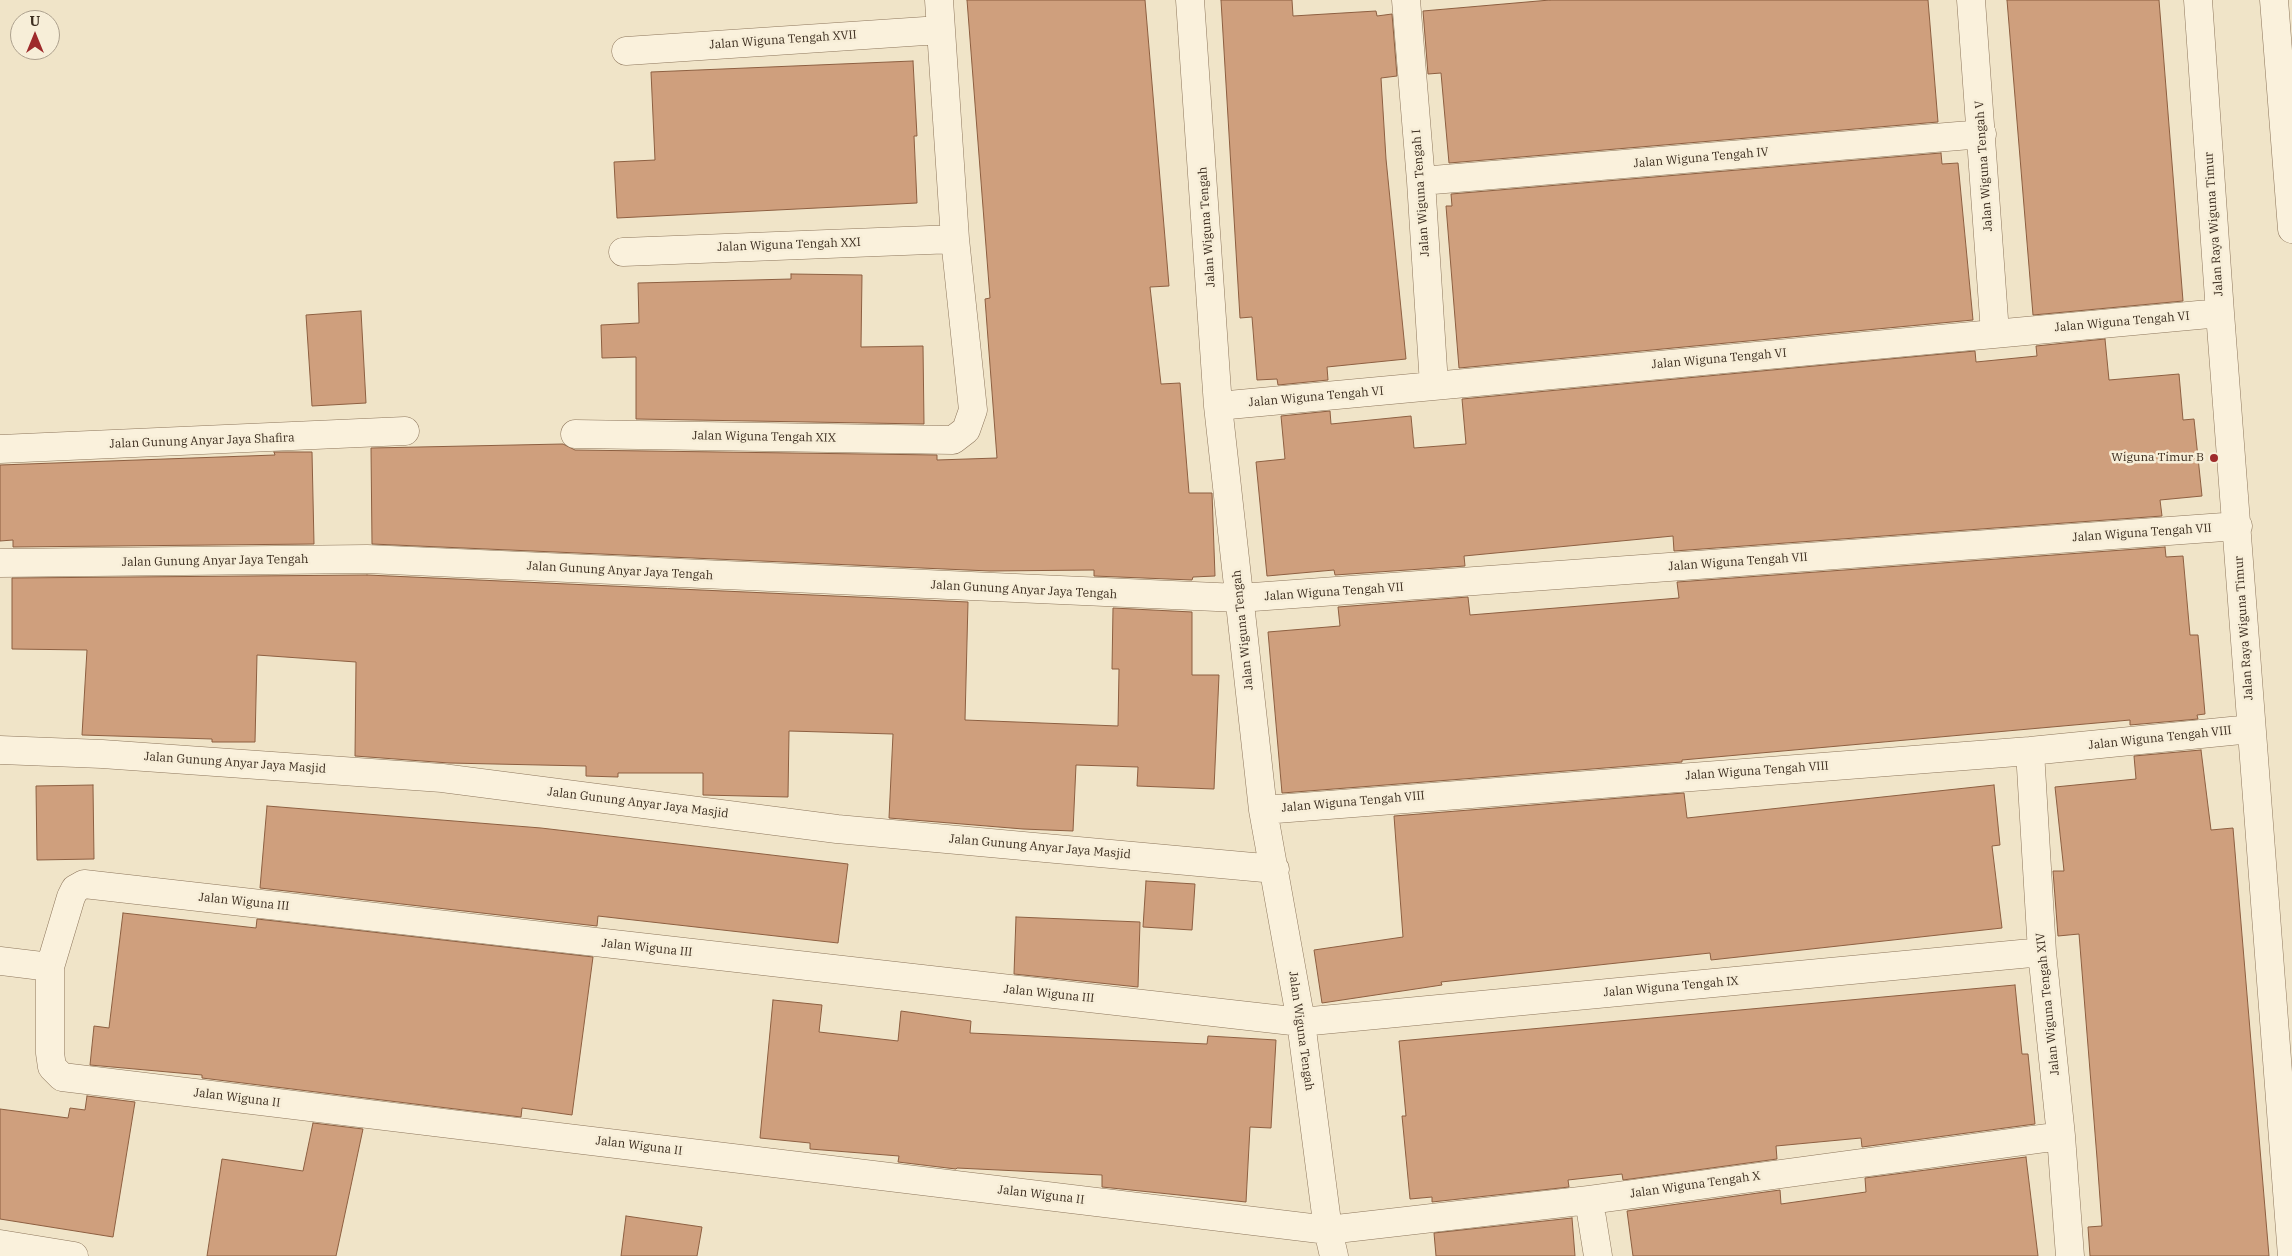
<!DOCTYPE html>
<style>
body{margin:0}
#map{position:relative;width:2292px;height:1256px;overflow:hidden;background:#f0e4c8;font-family:"IBM Plex Serif",serif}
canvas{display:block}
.north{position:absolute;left:10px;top:10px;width:50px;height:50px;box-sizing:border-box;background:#f7eed8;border:1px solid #ada18e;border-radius:50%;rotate:0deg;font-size:14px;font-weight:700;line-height:20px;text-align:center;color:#3d2e20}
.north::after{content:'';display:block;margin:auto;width:18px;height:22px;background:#9e2a2b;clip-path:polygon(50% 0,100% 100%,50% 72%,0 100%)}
</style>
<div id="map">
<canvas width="2292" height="1256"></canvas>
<div class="north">U</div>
</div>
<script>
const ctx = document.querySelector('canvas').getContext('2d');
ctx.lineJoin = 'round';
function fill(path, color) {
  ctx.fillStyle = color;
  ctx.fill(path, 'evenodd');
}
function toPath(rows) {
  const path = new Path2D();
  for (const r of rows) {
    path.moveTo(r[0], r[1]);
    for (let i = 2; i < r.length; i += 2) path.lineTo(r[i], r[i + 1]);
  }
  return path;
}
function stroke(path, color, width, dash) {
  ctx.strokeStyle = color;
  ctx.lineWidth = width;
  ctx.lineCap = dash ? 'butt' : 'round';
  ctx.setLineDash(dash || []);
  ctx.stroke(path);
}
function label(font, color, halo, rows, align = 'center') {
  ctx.font = font + ' "IBM Plex Serif",serif';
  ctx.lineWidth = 5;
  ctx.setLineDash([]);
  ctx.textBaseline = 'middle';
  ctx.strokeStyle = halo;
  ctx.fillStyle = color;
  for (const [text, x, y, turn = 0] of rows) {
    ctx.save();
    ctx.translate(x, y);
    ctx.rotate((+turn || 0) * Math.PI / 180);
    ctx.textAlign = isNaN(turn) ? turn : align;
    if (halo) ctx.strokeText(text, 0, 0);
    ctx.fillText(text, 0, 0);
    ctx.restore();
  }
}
const building = toPath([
 [967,0,1145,0,1169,286,1150,287,1161,384,1180,383,1189,493,1212,493,1215,576,1193,577,1192,580,1094,576,1094,570,990,571,372,544,371,448,563,444,575,450,937,455,937,460,997,458,985,299,990,298,967,0],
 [1221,0,1292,0,1293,16,1376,11,1377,16,1392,14,1397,76,1381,78,1386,159,1406,359,1327,367,1328,380,1278,385,1277,379,1257,380,1252,317,1240,318,1221,0],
 [1550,0,1928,0,1938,122,1449,163,1441,73,1428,74,1423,11,1550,0],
 [2007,0,2159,0,2183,301,2033,315,2007,0],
 [913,61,917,136,914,136,917,203,617,218,614,162,655,160,651,72,913,61],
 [1941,153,1942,164,1958,163,1973,320,1459,368,1446,206,1452,206,1451,194,1941,153],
 [791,274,862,275,861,347,923,346,924,424,636,419,636,357,602,358,601,325,639,323,638,283,791,279,791,274],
 [361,311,366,403,312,406,306,315,361,311],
 [2105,339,2109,380,2179,374,2183,420,2194,419,2202,496,2160,500,2162,516,1674,551,1673,536,1464,556,1465,566,1335,575,1334,570,1267,576,1256,462,1285,459,1281,416,1330,411,1331,424,1411,416,1414,448,1466,444,1462,399,1975,351,1976,362,2037,356,2036,346,2105,339],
 [274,452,312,452,314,544,13,547,13,540,0,541,0,465,275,455,274,452],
 [2165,547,2166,557,2183,556,2190,635,2198,635,2205,714,2197,715,2198,719,2130,725,2130,720,1682,760,1682,762,1282,793,1268,632,1340,626,1338,607,1468,597,1470,615,1679,598,1677,582,2165,547],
 [367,575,968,602,965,720,1118,726,1119,669,1112,669,1113,608,1192,612,1192,675,1219,675,1214,789,1137,786,1138,767,1076,765,1073,831,1023,829,889,818,893,734,789,731,788,797,703,795,703,773,618,773,618,777,586,776,586,766,449,763,355,756,356,662,257,655,255,742,212,742,212,739,82,735,87,650,12,649,12,578,367,575],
 [2201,750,2211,830,2233,828,2269,1256,2090,1256,2088,1227,2102,1226,2097,1158,2079,934,2058,936,2053,871,2064,871,2055,787,2136,779,2134,756,2201,750],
 [93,785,94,859,37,860,36,786,93,785],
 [1994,785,2000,845,1992,846,2002,928,1711,960,1710,953,1441,982,1442,985,1322,1003,1314,950,1403,937,1394,816,1684,793,1687,818,1994,785],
 [267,806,541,828,848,864,838,943,598,916,597,926,260,888,267,806],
 [1146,881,1195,884,1192,930,1143,927,1146,881],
 [123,913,256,928,257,919,593,957,572,1115,522,1108,521,1117,202,1078,202,1075,90,1065,94,1026,109,1028,123,913],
 [1016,917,1140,922,1138,987,1014,974,1016,917],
 [2015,985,2022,1054,2028,1054,2035,1124,1862,1147,1861,1138,1776,1146,1777,1159,1623,1180,1622,1174,1568,1180,1569,1187,1432,1202,1432,1197,1410,1199,1402,1116,1406,1116,1399,1041,2015,985],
 [773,1000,822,1005,819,1032,898,1041,901,1011,971,1021,970,1033,1207,1044,1208,1036,1276,1040,1271,1128,1250,1127,1246,1202,1102,1187,1102,1175,957,1168,956,1169,898,1162,899,1156,810,1149,810,1143,760,1138,773,1000],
 [87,1096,135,1102,113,1237,0,1219,0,1109,68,1118,70,1108,85,1110,87,1096],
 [313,1123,363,1129,336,1256,207,1256,222,1159,303,1171,313,1123],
 [2026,1157,2038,1256,1633,1256,1627,1211,1780,1190,1781,1204,1866,1192,1865,1178,2026,1157],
 [626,1216,702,1227,697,1256,621,1256,626,1216],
 [1572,1218,1575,1256,1436,1256,1434,1233,1572,1218]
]);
const minor = toPath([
 [1190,0,1218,406,1263,810,1301,1022,1328,1230,1334,1256],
 [1406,0,1421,181,1434,385],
 [1971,0,1995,333],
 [2198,0,2220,313,2292,1256],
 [2274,0,2292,229],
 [626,51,940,30],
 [1421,181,1982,134],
 [623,252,955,239],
 [1218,406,2220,313],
 [575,434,953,440,966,430,973,410,955,239,939,0],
 [0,449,405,431],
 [0,563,367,559,1239,598,2238,526],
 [0,750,102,754,442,778,837,829,1275,869],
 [2030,751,2042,952,2061,1136,2070,1256],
 [1263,810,2030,751,2251,729],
 [2042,952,1301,1022,84,884,75,889,71,897,50,967,50,1053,52,1067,62,1077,1328,1230,1589,1200,2061,1136],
 [0,961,50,967],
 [1589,1200,1598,1256],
 [0,1244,74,1256]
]);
const markers = [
 [2214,458,5,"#9e2a2b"]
];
const streetNames = [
 ["Jalan Wiguna Tengah XVII",783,40,-4],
 ["Jalan Wiguna Tengah IV",1701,158,-5],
 ["Jalan Wiguna Tengah V",1984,166,-94],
 ["Jalan Wiguna Tengah I",1421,193,-94],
 ["Jalan Raya Wiguna Timur",2214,224,-94],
 ["Jalan Wiguna Tengah",1207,227,-94],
 ["Jalan Wiguna Tengah XXI",789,245,-2],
 ["Jalan Wiguna Tengah VI",2122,322,-5],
 ["Jalan Wiguna Tengah VI",1719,359,-5],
 ["Jalan Wiguna Tengah VI",1316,397,-5],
 ["Jalan Wiguna Tengah XIX",764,437,1],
 ["Jalan Gunung Anyar Jaya Shafira",202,441,-2],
 ["Jalan Wiguna Tengah VII",2142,533,-4],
 ["Jalan Gunung Anyar Jaya Tengah",215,561,-1],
 ["Jalan Wiguna Tengah VII",1738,562,-4],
 ["Jalan Gunung Anyar Jaya Tengah",620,571,3],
 ["Jalan Gunung Anyar Jaya Tengah",1024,590,3],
 ["Jalan Wiguna Tengah VII",1334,592,-4],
 ["Jalan Raya Wiguna Timur",2244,628,-94],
 ["Jalan Wiguna Tengah",1243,630,-96],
 ["Jalan Wiguna Tengah VIII",2160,738,-6],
 ["Jalan Gunung Anyar Jaya Masjid",235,763,4],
 ["Jalan Wiguna Tengah VIII",1757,771,-4],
 ["Jalan Wiguna Tengah VIII",1353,802,-5],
 ["Jalan Gunung Anyar Jaya Masjid",638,803,7],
 ["Jalan Gunung Anyar Jaya Masjid",1040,847,5],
 ["Jalan Wiguna III",244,902,6],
 ["Jalan Wiguna III",647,948,6],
 ["Jalan Wiguna Tengah IX",1671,987,-5],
 ["Jalan Wiguna III",1049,994,6],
 ["Jalan Wiguna Tengah XIV",2048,1004,-96],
 ["Jalan Wiguna Tengah",1301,1031,82],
 ["Jalan Wiguna II",237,1098,7],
 ["Jalan Wiguna II",639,1146,7],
 ["Jalan Wiguna Tengah X",1695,1185,-8],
 ["Jalan Wiguna II",1041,1195,7]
];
const poiNames = [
 ["Wiguna Timur B",2204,458]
];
fill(building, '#cf9f7d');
stroke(building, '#8d5f41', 1);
stroke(minor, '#8d765c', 29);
stroke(minor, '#faf1dc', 28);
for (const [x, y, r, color] of markers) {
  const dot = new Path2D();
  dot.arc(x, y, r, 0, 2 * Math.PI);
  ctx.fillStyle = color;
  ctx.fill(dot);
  stroke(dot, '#f7eed8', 2);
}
label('12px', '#3d2e20', '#f7eed8', streetNames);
label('12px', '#3d2e20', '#f7eed8', poiNames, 'right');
</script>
